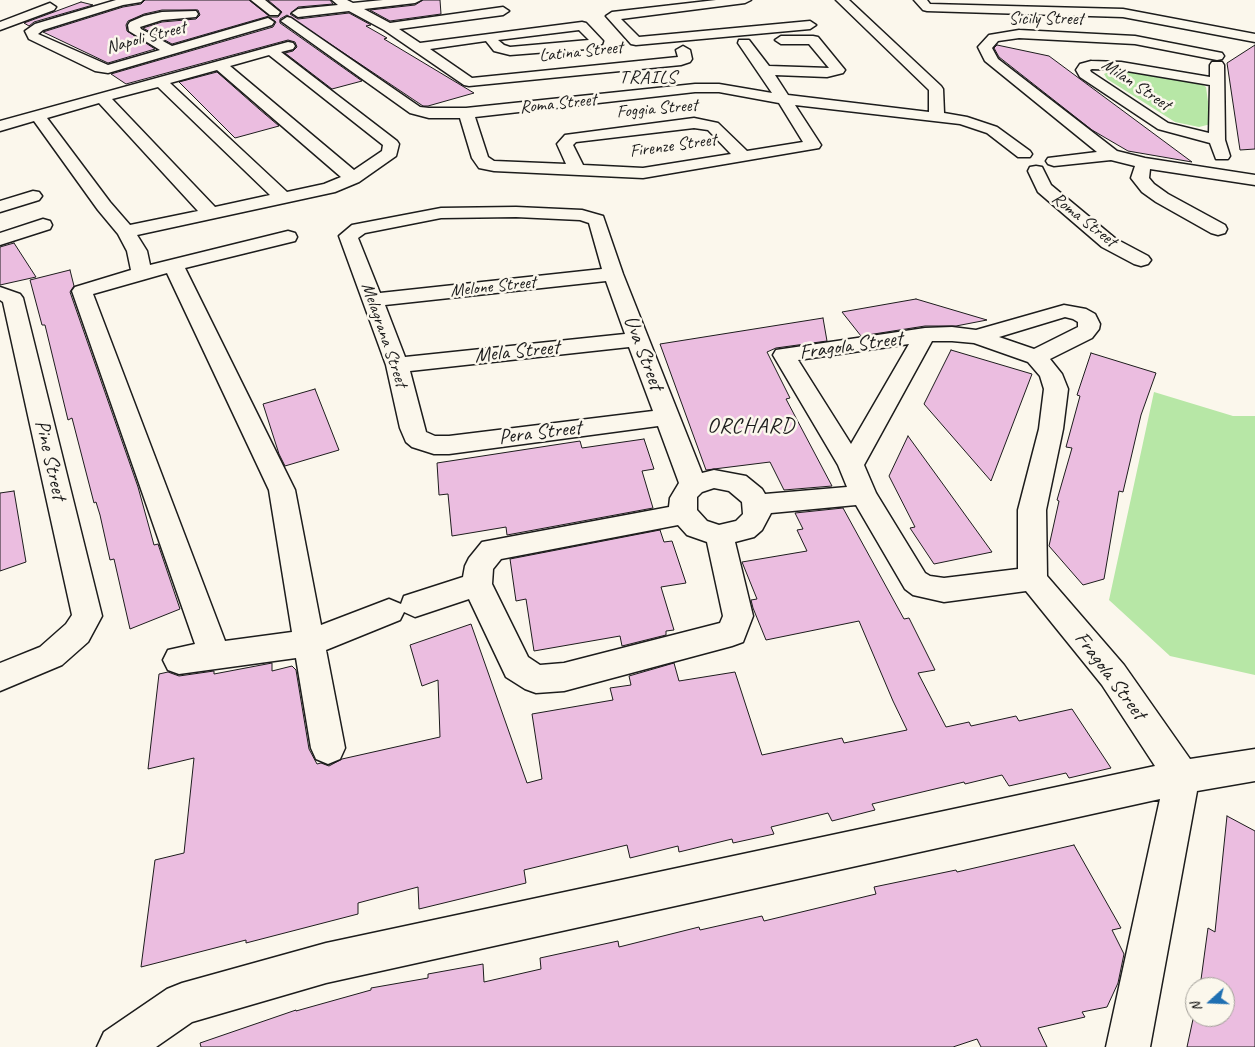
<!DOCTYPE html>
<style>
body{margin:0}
#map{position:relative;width:1255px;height:1047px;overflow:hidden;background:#fbf7ec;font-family:Caveat,sans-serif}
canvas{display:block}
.north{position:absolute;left:1185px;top:977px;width:50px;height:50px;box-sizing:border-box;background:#fbf7ec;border:1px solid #a29f99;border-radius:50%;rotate:250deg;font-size:14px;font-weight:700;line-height:20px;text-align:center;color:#1c1c1c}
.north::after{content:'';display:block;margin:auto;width:18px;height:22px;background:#1f6fb2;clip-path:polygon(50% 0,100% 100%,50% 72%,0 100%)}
</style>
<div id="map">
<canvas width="1255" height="1047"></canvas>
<div class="north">N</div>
</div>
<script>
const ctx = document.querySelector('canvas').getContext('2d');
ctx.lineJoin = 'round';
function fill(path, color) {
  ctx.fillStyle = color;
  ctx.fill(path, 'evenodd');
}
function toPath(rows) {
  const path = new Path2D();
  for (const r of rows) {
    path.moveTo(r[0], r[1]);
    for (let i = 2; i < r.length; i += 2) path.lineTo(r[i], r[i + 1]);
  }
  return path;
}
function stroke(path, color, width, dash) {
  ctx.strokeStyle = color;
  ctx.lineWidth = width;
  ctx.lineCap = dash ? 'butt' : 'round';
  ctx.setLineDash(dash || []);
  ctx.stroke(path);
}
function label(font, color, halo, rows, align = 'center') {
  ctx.font = font + ' Caveat,sans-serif';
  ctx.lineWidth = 5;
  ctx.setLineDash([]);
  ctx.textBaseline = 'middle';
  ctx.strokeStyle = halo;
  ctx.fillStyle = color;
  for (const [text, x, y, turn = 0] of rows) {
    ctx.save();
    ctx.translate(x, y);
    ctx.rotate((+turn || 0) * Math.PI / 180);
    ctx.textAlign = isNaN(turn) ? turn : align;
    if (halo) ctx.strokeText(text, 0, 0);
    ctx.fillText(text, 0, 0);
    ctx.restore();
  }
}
const green = toPath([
 [1115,69,1126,69,1203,85,1206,87,1211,124,1199,127,1175,122,1107,79,1104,74],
 [1154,392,1233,416,1255,416,1255,675,1170,656,1109,600]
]);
const building = toPath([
 [145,0,249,0,269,16,172,44,143,28,162,22,196,19,200,15,198,10,162,10,144,14,128,21,126,25,127,31,155,49,108,63,43,32,123,7,141,4,145,0],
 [268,0,330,0,333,4,298,7,290,14,298,19,349,13,371,25,366,26,387,38,384,39,474,93,428,106,423,106,287,15,280,19,280,23,362,81,332,89,285,53,293,51,297,47,295,42,288,40,126,84,111,74,273,27,276,22,269,17,278,17,282,12,268,0],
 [423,0,440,0,441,14,390,21,370,10,415,5,423,0],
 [81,2,93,5,34,22,29,26,24,23,81,2],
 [997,45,1049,56,1192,162,1128,151,1092,130,999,57,994,48,997,45],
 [1255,45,1255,149,1240,150,1227,63,1255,45],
 [217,72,259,109,279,126,235,138,179,82,217,72],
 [14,243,36,277,0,285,0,247,14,243],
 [70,270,74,286,70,292,138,487,154,545,158,544,180,609,130,629,114,559,110,560,100,515,96,502,94,503,72,418,68,420,45,325,42,325,30,280,70,270],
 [916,299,987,320,956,326,925,326,861,336,842,312,916,299],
 [823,318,827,341,776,348,767,352,790,398,786,399,832,486,784,490,770,462,706,470,660,344,823,318],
 [951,350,1032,374,991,481,924,404,951,350],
 [1091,353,1156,373,1141,415,1123,492,1119,491,1104,579,1083,585,1049,546,1059,501,1057,500,1072,448,1066,447,1080,396,1077,395,1091,353],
 [315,389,339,450,285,466,279,454,263,404,315,389],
 [908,436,940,480,992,552,934,564,910,528,915,527,889,476,908,436],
 [644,439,654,469,642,471,653,508,507,535,506,527,452,536,448,494,439,495,437,463,580,441,582,448,644,439],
 [14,491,26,562,0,571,0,493,14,491],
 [843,508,904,619,909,618,935,670,918,673,946,727,969,722,971,726,1016,716,1019,721,1072,709,1111,768,1069,778,1066,773,1009,786,1002,775,965,784,964,782,872,804,875,810,832,821,828,813,771,827,774,834,733,843,732,839,679,852,678,846,630,858,627,845,524,870,526,883,419,909,418,887,358,903,358,914,246,943,246,940,141,967,155,860,184,853,194,758,148,769,159,674,168,672,179,676,214,671,214,674,272,663,272,671,292,666,296,670,309,749,317,764,321,763,329,766,342,759,440,737,438,680,422,686,410,645,471,624,527,783,542,779,532,714,613,700,610,688,631,685,629,676,674,663,679,681,735,672,762,755,842,738,844,743,907,730,893,701,859,621,766,640,753,608,751,600,757,599,742,562,807,551,797,530,803,529,795,513,843,508],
 [660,530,664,542,672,541,686,583,661,587,674,630,666,631,666,635,622,646,620,636,534,651,526,599,516,601,510,559,660,530],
 [1227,816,1255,831,1255,1047,1187,1047,1195,1010,1195,1017,1225,1017,1225,987,1200,987,1208,928,1215,932,1227,816],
 [1074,845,1121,928,1112,930,1124,954,1118,983,1107,1007,1082,1012,1085,1017,1038,1028,1047,1047,981,1047,977,1039,953,1047,201,1047,200,1043,296,1010,296,1011,371,990,371,988,428,978,428,974,483,964,484,982,541,969,540,958,618,941,619,947,699,927,700,930,762,916,764,921,876,894,874,887,956,870,957,872,1074,845]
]);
const minor = toPath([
 [116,0,143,0,141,2,123,5,43,30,38,34,108,65,160,50,129,31,128,25,130,22,144,16,162,12,196,11,198,14,196,17,162,20,140,27,141,29,172,46,268,18,274,22,272,25,108,73,95,71,29,39,25,31,35,24,116,0],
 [251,0,265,0,280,12,278,15,270,15,251,0],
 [332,0,347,0,353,3,383,0,421,0,415,3,364,9,390,23,503,7,509,11,503,15,399,29,420,43,582,22,586,23,603,41,602,44,587,49,510,55,494,51,486,41,430,49,472,78,678,57,676,50,683,46,690,50,692,59,690,62,681,65,469,86,464,85,384,30,349,11,298,17,292,13,298,9,338,5,332,0],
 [579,30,589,40,510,47,504,45,498,40,579,30],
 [716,0,751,0,745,3,621,19,639,37,810,21,816,25,810,29,636,45,631,44,606,16,612,12,716,0],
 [836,0,849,0,941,86,943,89,944,113,967,117,997,127,1030,151,1032,154,1030,157,1018,157,987,133,960,124,795,105,821,145,819,148,643,178,494,171,479,168,472,158,460,118,429,118,410,113,281,21,287,17,291,18,420,107,429,108,466,108,695,84,719,84,772,93,738,43,739,40,749,40,769,66,829,68,809,44,781,44,775,40,781,36,813,36,818,37,845,70,843,73,827,77,775,75,788,95,929,112,929,90,836,0],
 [695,92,719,92,779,103,803,142,747,151,718,123,694,118,565,135,557,144,566,164,494,161,488,157,475,117,695,92],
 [694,128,708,130,731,154,643,168,583,165,573,145,576,142,694,128],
 [914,0,927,0,930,4,1123,9,1255,34,1255,42,1123,17,927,11,923,10,914,0],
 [50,3,56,7,54,10,0,30,0,22,50,3],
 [1019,30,1135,36,1222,53,1224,56,1222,59,1217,60,1135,44,1019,38,998,41,992,48,998,59,1117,151,1145,158,1255,175,1255,185,1150,169,1149,178,1154,184,1168,194,1225,225,1227,229,1225,233,1218,235,1211,233,1156,202,1142,192,1131,178,1135,166,1111,160,1054,166,1048,164,1046,161,1048,158,1097,152,985,61,978,47,989,35,1019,30],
 [288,42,293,43,295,46,293,49,281,52,397,141,399,144,396,156,359,182,335,192,137,235,147,251,150,265,288,231,295,233,297,237,295,241,185,268,295,490,321,625,389,599,401,604,404,596,463,577,465,566,469,558,482,542,669,507,670,498,679,483,658,426,449,454,434,454,412,447,406,442,400,428,386,365,339,236,352,225,441,208,516,207,582,210,603,216,623,274,702,473,714,470,746,476,762,489,765,494,847,487,838,465,773,355,776,350,925,328,952,327,976,330,1064,305,1086,309,1095,314,1100,324,1099,329,1092,338,1050,359,1062,374,1068,389,1063,429,1046,510,1047,576,1124,665,1190,759,1255,749,1255,781,1197,791,1150,1047,1106,1047,1160,799,326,983,192,1022,156,1047,97,1047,104,1032,167,989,182,983,326,943,1155,766,1102,685,1026,591,944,602,913,595,905,589,856,505,771,513,762,530,754,537,735,542,753,616,743,642,732,646,564,691,536,693,525,689,506,677,469,599,415,617,404,612,400,620,326,650,345,748,340,759,328,764,316,759,311,748,296,658,179,674,168,670,163,660,168,650,195,644,72,291,75,287,131,270,127,251,118,234,98,210,34,121,0,131,0,121,288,42],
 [269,55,383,145,382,151,354,170,230,66,269,55],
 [217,70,341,177,324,184,287,192,170,83,217,70],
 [158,87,270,195,215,207,112,99,158,87],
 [99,103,198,211,130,225,110,202,47,118,99,103],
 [516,217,580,220,589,223,602,269,380,293,358,238,365,233,441,218,516,217],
 [167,273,269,490,292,632,225,641,93,294,167,273],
 [606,281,625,334,405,357,385,305,606,281],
 [1065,317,1073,319,1078,322,1078,327,1034,349,999,337,1065,317],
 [932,341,952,341,974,343,1028,362,1040,376,1044,389,1039,429,1018,510,1018,569,944,578,930,576,925,573,876,493,864,465,932,341],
 [909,344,851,444,798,360,909,344],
 [629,347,653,411,449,436,435,436,426,432,410,371,629,347],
 [714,488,729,491,742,502,743,514,736,521,719,525,707,521,697,510,697,497,702,492,714,488],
 [678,525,687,535,707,542,723,616,720,623,564,663,540,665,528,657,492,584,493,569,501,559,678,525],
 [1091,61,1121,62,1210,77,1210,65,1212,62,1222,62,1224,65,1225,140,1230,156,1228,159,1216,159,1210,143,1158,129,1080,77,1076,70,1080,64,1091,61],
 [1092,69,1121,70,1210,85,1209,133,1168,123,1091,72,1090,70,1092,69],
 [1036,166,1042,167,1051,185,1116,239,1148,256,1151,260,1148,264,1141,266,1134,264,1102,247,1038,192,1028,171,1030,167,1036,166],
 [33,191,39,192,42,196,39,200,0,212,0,201,33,191],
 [43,219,50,221,52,225,50,229,0,245,0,233,43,219],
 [0,287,20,294,23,298,102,616,88,642,62,665,0,691,0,663,40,647,66,624,72,615,3,302,0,300,0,287]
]);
const farStreetnames = [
 ["Sicily Street",1046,19],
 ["Napoli Street",146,38,-15],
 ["Latina Street",581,52,-6],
 ["Milan Street",1136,85,34],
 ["Roma Street",558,104,-6],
 ["Foggia Street",657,109,-5],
 ["Firenze Street",673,146,-8],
 ["Roma Street",1084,220,38],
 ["Melone Street",493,287,-6],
 ["Melagrana Street",384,335,71]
];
const farNeighbourhoodnames = [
 ["TRAILS",648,78]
];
const streetNames = [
 ["Fragola Street",851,346,-8],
 ["Mela Street",517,352,-6],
 ["Uva Street",643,353,69],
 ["Pera Street",540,433,-7],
 ["Pine Street",50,460,77],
 ["Fragola Street",1110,676,53]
];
const neighbourhoodNames = [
 ["ORCHARD",751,426]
];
fill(green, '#b7e7a6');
fill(building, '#ebbde0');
stroke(building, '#1c1c1c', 1);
stroke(minor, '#1c1c1c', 3);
fill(minor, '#fbf7ec');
label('18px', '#1c1c1c', '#fbf7ec', farStreetnames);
ctx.letterSpacing = '1px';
label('19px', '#1c1c1c', '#fbf7ec', farNeighbourhoodnames);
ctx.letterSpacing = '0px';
label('21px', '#1c1c1c', '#fbf7ec', streetNames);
ctx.letterSpacing = '1px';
label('22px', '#1c1c1c', '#fbf7ec', neighbourhoodNames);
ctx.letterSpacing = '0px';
</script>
